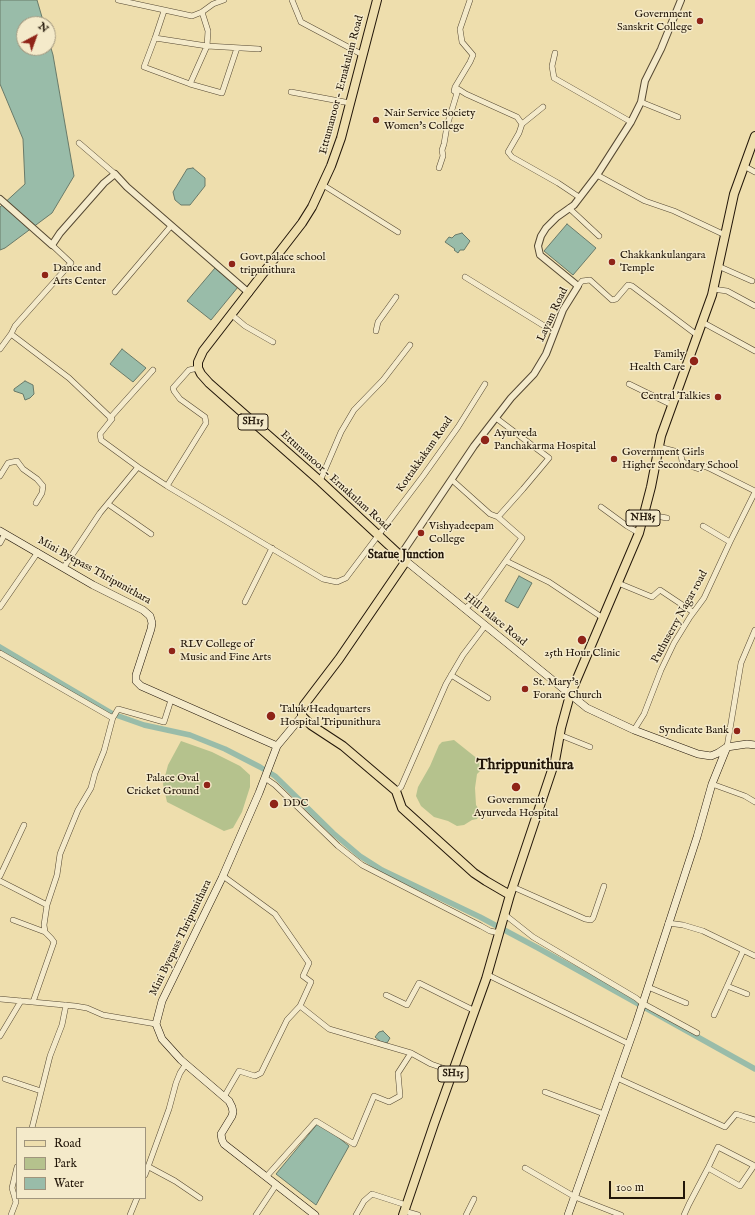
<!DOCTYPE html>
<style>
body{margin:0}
#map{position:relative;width:755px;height:1215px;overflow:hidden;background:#eedead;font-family:"IM FELL English",serif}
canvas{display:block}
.legend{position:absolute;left:16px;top:1127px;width:130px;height:72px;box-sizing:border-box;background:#f4eaca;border:1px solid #a0957d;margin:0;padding:5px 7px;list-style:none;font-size:12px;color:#221609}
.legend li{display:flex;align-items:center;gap:8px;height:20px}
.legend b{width:20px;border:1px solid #a0957d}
.north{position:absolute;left:16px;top:16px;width:40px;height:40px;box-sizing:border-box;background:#f4eaca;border:1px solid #a0957d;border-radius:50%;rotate:41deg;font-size:11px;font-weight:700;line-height:16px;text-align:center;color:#221609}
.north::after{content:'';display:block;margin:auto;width:14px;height:18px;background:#8f2418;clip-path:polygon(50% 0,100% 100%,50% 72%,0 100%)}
.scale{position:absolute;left:609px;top:1181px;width:76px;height:18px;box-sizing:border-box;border:2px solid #221609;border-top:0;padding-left:5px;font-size:12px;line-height:14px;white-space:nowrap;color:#221609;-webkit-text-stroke:3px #f4eaca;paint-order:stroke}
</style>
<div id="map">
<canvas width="755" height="1215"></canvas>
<ul class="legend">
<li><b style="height:5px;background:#eedead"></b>Road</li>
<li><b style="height:11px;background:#b5c28d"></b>Park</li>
<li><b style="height:11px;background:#99bca9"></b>Water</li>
</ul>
<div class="north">N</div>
<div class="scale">100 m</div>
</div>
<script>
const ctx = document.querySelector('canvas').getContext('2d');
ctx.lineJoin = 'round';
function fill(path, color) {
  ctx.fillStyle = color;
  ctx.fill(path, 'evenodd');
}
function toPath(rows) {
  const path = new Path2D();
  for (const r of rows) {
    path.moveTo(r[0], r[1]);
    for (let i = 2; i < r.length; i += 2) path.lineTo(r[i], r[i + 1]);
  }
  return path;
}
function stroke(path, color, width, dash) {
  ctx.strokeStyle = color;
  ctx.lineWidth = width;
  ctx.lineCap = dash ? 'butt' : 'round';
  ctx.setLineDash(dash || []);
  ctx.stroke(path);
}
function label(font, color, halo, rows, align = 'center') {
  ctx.font = font + ' "IM FELL English",serif';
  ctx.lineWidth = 3;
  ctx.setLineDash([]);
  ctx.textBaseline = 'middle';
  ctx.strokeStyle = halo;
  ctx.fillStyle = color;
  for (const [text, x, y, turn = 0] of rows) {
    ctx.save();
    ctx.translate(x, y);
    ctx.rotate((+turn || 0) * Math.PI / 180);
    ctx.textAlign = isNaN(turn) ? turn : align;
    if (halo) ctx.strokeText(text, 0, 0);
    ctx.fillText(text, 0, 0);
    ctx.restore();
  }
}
const green = toPath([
 [454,740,479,760,481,764,482,769,477,774,475,788,476,805,480,811,479,816,477,819,472,820,464,825,457,826,448,821,434,817,421,806,416,796,418,787,430,766,439,745,442,742],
 [181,741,212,752,240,766,250,775,250,787,242,812,233,828,224,831,167,802,163,784,168,765]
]);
const water = toPath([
 [0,0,37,0,44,24,24,24,24,48,48,48,48,38,53,55,74,176,52,213,5,248,0,250,0,207,25,184,23,139,0,84,0,0],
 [193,168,205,178,205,186,190,205,181,205,175,200,173,192,187,169,193,168],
 [567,224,596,248,573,275,544,251,567,224],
 [462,233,470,241,464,250,460,250,458,253,454,250,455,249,445,242,449,237,452,238,455,235,462,233],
 [215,268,238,287,211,320,187,301,215,268],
 [122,349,146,368,133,382,110,364,122,349],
 [25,381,33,385,34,394,30,398,25,400,23,394,14,391,14,389,25,381],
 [519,576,532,583,518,608,505,601,519,576],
 [383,1031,390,1038,387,1043,381,1042,375,1037,379,1032,383,1031],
 [319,1122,349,1146,316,1205,276,1174,319,1122]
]);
const canal = toPath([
 [0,647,113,714,144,725,190,735,225,749,260,767,275,776,333,833,360,856,382,870,480,917,538,948,755,1069]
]);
const minor = toPath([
 [118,0,192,16,202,12,213,4,224,0],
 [292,0,301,22,363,55],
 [202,12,208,31,207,46,259,49],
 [155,38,207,46,190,84,144,67,155,38,164,11],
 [555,53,552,66,554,78,631,122],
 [190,84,222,93,237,48],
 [455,87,466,94,517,117,522,124,519,133,508,152,512,157,558,183,579,197],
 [291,92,350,103],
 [641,102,678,117],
 [522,124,543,107],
 [79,143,115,174],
 [744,166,755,172],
 [439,168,443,156,442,150,444,144,447,126,457,93,454,91,455,87,470,62,473,55,462,42,460,29,470,0],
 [597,175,645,201,674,211,725,235],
 [323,185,398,232],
 [569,208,599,236],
 [52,245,71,263,15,326,11,334,69,378,112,419,100,434,101,440,138,467,167,486,323,579,337,582,346,578,423,476,458,427,485,384],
 [718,266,752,281],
 [465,277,554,332],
 [578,286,582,281,590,280,612,300,616,299,628,285,632,286,697,335],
 [713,289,727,291,755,306],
 [115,292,171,226],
 [232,315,245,326,273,342],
 [702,322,755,351],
 [376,331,378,322,396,297],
 [0,349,11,334],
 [629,384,672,405],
 [110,418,153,370],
 [659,447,678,452,681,455,682,461,690,466,699,469,704,466,711,469,755,491],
 [0,476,8,463,17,461,23,469,37,479,43,486,42,493,36,503],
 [452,480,490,514,498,517],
 [320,481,341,432,354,410,383,380,410,345],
 [167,486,206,423,205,417,180,399,174,391,173,388,189,370,198,368],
 [108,504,151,534],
 [601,507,627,526,639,533],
 [644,514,667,518],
 [703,526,730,542],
 [0,543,5,534],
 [506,561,549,582,603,618],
 [64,567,100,513,138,467],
 [618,583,652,597,660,590,693,612],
 [245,602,272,548],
 [0,607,38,552],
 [464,609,480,597,522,538,498,517,523,489,549,458,496,418],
 [0,653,111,717,114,716,118,709,164,722,171,700],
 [451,675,488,698],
 [634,730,644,714,661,670,674,643,690,617,704,598,730,542,755,492],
 [560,735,590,747],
 [727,747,741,663,755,630],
 [265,778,275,785,338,846,362,865,481,926,490,931,500,933],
 [712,784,745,796,755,802],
 [396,791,401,787,446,684,463,655,485,626],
 [0,876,24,825],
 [223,876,275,914,309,963,303,976,311,982,300,1006,329,1029,411,1053],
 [0,881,47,905],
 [513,887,585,919,591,920,593,918,604,886],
 [504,914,533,937,636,998,642,1003,697,1033],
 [13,920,45,932],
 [668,923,683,925,703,931,755,956],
 [488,975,629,1044],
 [727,986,747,994],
 [648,987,686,1003],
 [386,995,407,1005,419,983,475,1011],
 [0,999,75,1006,87,1008,103,1015,156,1024],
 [33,1002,54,942,51,938,45,932,44,925,47,905,57,875,60,854,78,810,91,788,95,773,104,751,113,717],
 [714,1015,743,951],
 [0,1036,21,1001],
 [617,1078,725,1127,736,1114,755,1120],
 [5,1079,41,1091],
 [545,1092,604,1114],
 [224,1097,239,1071,255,1076,261,1073,287,1020,300,1006],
 [32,1128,50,1056,62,1025,66,1005],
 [149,1167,175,1181,200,1198],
 [525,1168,575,1197,621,1215],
 [145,1175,169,1109,176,1083,180,1073,186,1064],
 [266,1177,316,1121,354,1144,374,1096,389,1102,400,1096,398,1073,411,1053,431,1064,454,1072],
 [404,1211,418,1215],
 [11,1215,16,1202,12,1188,17,1167],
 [130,1215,137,1198],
 [256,1215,276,1185],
 [356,1215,364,1201,372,1194,406,1205],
 [466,1215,474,1199],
 [684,1215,689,1204,708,1168,718,1147,753,1165,753,1167,740,1186,708,1168]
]);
const tertiary = toPath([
 [0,199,52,245,60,233,104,183,115,174,127,187,249,293],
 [400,556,474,446,511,398,534,374,546,354,563,310,578,286,540,255,538,246,541,236,546,228,557,217,574,205,597,175,631,122,641,102,645,81,661,49,681,0]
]);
const secondary = toPath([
 [0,531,93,585,143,610,150,616,152,623,151,629,136,675,136,681,141,686,277,746],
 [406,561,587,708,634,730,698,754,711,756,718,753,727,747,747,744,755,745],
 [302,716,277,746,259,793,222,878,162,1001,156,1024,162,1039,181,1060,229,1101,232,1107,233,1112,232,1116,221,1134,222,1140,224,1144,315,1215],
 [568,1215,636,1024,697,837,712,784,727,747]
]);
const primary = toPath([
 [377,0,341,138,331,166,312,207,302,223,203,351,198,362,198,368,201,374,209,383,320,481,406,561,339,659,304,705,302,711,302,716,311,725,343,746,396,791,402,808,474,873,486,881,510,895],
 [403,1215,434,1124,486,979,510,895,555,761,561,728,570,695,639,533,651,487,661,436,712,295,734,194,755,136]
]);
const markers = [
 [700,21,4,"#8f2418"],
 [376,120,4,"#8f2418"],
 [612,262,4,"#8f2418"],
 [232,264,4,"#8f2418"],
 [45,275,4,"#8f2418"],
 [694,361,5,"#8f2418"],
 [718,397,4,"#8f2418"],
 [485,440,5,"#8f2418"],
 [614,459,4,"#8f2418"],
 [421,533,4,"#8f2418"],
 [582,640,5,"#8f2418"],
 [172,651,4,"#8f2418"],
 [525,689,4,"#8f2418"],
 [271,716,5,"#8f2418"],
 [737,731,4,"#8f2418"],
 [207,785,4,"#8f2418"],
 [516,787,5,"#8f2418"],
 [274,804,5,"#8f2418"]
];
const shields = [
 [253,422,30],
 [643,518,34],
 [453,1074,30]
];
const shieldNames = [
 ["SH15",253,422],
 ["NH85",643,518],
 ["SH15",453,1074]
];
const poiNames = [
 ["Government",692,15,"right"],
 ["Sanskrit College",692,28,"right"],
 ["Nair Service Society",384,114],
 ["Women's College",384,127],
 ["Chakkankulangara",620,256],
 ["Temple",620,269],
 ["Govt.palace school",240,258],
 ["tripunithura",240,271],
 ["Dance and",53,269],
 ["Arts Center",53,282],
 ["Family",685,355,"right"],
 ["Health Care",685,368,"right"],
 ["Central Talkies",710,397,"right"],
 ["Ayurveda",494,434],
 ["Panchakarma Hospital",494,447],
 ["Government Girls",622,453],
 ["Higher Secondary School",622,466],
 ["Vishyadeepam",429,527],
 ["College",429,540],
 ["RLV College of",180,645],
 ["Music and Fine Arts",180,658],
 ["25th Hour Clinic",582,654,"center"],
 ["St. Mary's",533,683],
 ["Forane Church",533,696],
 ["Taluk Headquarters",280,710],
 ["Hospital Tripunithura",280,723],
 ["Syndicate Bank",729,731,"right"],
 ["Palace Oval",199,779,"right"],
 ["Cricket Ground",199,792,"right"],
 ["Government",516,801,"center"],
 ["Ayurveda Hospital",516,814,"center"],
 ["DDC",283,804]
];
const streetNames = [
 ["Ettumanoor - Ernakulam Road",342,85,-75],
 ["Layam Road",553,315,-65],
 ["Kottakkakam Road",425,455,-55],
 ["Ettumanoor - Ernakulam Road",335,481,42],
 ["Mini Byepass Thripunithara",94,571,29],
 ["Puthuserry Nagar road",680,617,-61],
 ["Hill Palace Road",495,620,39],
 ["Mini Byepass Thripunithara",181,938,-64]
];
const neighbourhoodNames = [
 ["Statue Junction",406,556]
];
const districtNames = [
 ["Thrippunithura",525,766]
];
fill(green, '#b5c28d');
fill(water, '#99bca9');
stroke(water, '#697a69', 1);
stroke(canal, '#99bca9', 5.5);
stroke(minor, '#554832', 6);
stroke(tertiary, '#554832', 8);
stroke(secondary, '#221609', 8);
stroke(primary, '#221609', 10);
stroke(minor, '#f4eaca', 5);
stroke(tertiary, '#f4eaca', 6);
stroke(secondary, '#f4eaca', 7);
stroke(primary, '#eedead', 8);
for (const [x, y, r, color] of markers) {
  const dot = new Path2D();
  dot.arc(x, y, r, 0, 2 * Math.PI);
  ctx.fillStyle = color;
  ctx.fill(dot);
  stroke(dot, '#f4eaca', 1.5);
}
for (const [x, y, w] of shields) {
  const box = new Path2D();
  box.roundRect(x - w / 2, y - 8, w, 16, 3);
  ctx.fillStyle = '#f4eaca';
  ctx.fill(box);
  stroke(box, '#221609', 1);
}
label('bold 10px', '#221609', null, shieldNames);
label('11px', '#221609', '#f4eaca', poiNames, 'left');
label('11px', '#221609', '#f4eaca', streetNames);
label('bold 12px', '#221609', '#f4eaca', neighbourhoodNames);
label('bold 15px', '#221609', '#f4eaca', districtNames);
</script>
